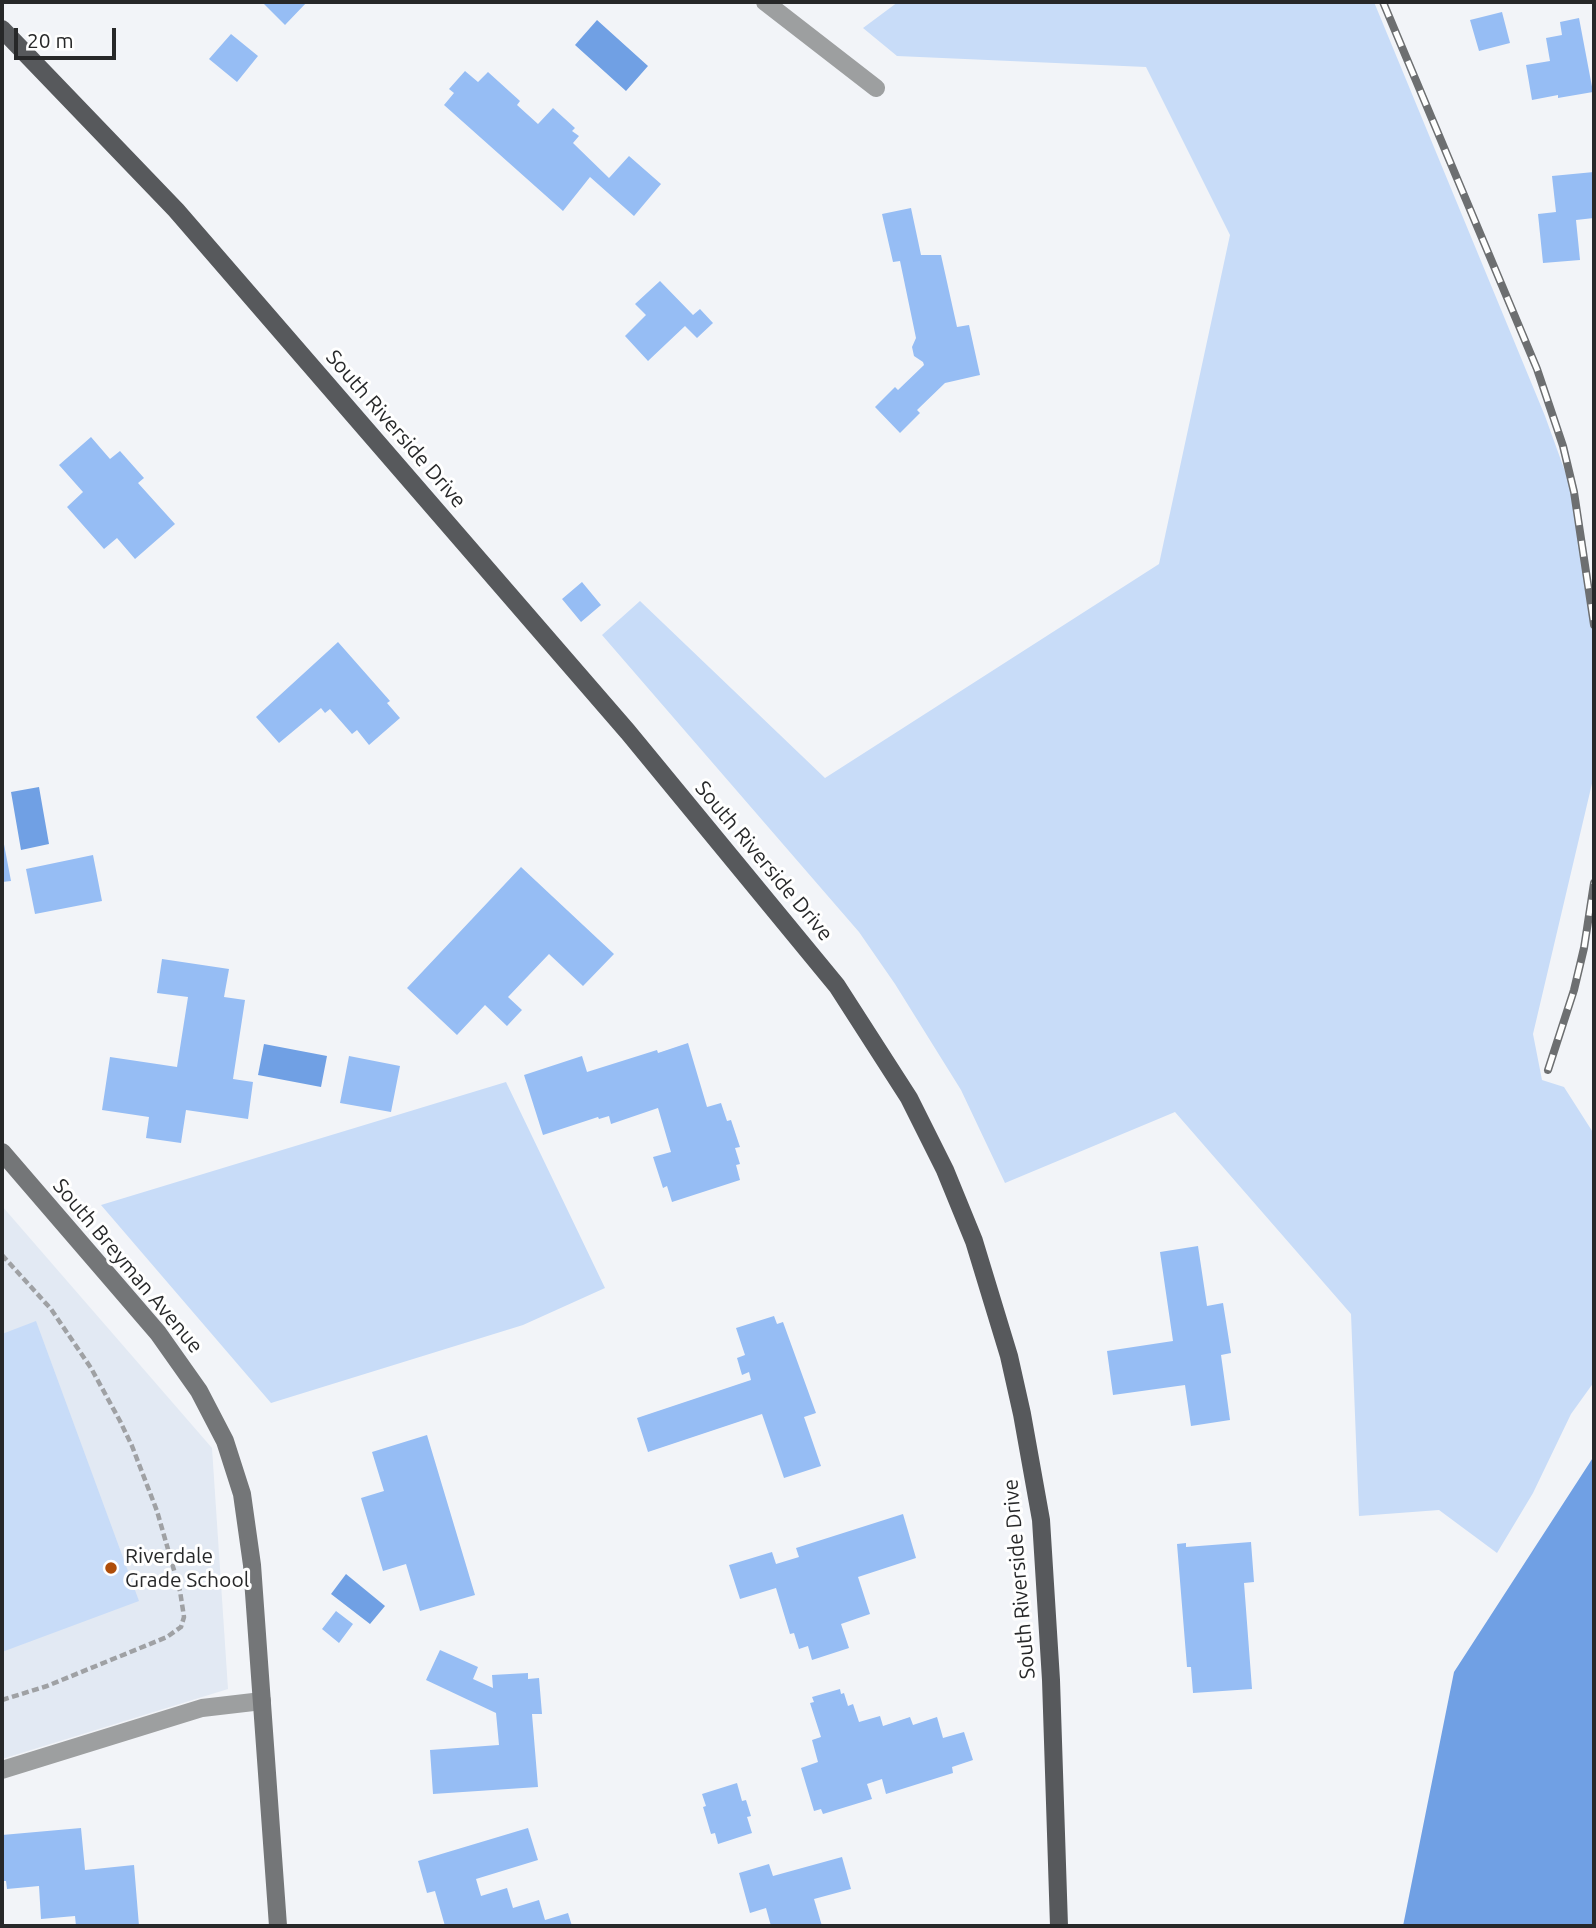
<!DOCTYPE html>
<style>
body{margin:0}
#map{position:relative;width:1596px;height:1928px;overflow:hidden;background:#f2f4f8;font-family:Ubuntu,sans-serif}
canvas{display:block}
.frame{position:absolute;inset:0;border:4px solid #272829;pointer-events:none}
.scale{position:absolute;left:14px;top:28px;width:102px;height:32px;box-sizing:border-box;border:4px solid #272829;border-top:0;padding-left:9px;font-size:21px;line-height:24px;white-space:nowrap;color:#272829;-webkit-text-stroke:5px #fff;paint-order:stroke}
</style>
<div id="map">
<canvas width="1596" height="1928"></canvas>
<div class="frame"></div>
<div class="scale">20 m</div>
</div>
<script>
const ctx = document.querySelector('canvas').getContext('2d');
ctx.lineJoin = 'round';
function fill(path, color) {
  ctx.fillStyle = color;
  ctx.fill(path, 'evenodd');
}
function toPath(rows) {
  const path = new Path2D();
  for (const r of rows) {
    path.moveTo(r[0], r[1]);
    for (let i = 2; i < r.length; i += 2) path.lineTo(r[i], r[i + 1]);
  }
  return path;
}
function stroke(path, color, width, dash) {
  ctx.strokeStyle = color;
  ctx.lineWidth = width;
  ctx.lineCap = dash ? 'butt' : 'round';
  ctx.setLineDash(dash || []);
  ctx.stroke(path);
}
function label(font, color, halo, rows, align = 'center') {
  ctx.font = font + ' Ubuntu,sans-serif';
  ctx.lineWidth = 6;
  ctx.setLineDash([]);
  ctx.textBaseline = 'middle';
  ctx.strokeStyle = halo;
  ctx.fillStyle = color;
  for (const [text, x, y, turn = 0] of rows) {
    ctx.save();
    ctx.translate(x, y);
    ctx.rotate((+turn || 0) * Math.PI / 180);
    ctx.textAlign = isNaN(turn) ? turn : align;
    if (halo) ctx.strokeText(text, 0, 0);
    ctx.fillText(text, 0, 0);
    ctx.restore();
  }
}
const built = toPath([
 [2,1206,212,1448,228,1689,2,1759]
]);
const green = toPath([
 [898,2,1374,2,1545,416,1571,488,1594,600,1594,775,1533,1034,1542,1080,1564,1087,1594,1134,1594,1382,1571,1414,1533,1493,1497,1553,1439,1510,1359,1516,1351,1314,1175,1112,1005,1183,961,1090,895,984,859,932,602,635,640,601,825,778,1159,564,1230,235,1146,67,897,56,863,28],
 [506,1082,605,1288,523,1325,271,1403,101,1205],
 [36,1321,139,1601,2,1652,2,1334]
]);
const water = toPath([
 [597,20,648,66,626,91,575,45],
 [39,787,49,844,21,850,11,792],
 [264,1044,327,1056,321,1087,258,1075],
 [1594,1456,1594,1926,1403,1926,1454,1672],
 [346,1574,385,1606,370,1624,331,1594]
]);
const building = toPath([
 [262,2,307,2,285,25],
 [1502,12,1510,43,1479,51,1470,20],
 [1579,18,1593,92,1558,98,1558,95,1532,100,1526,65,1550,61,1546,38,1562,35,1560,22],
 [231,34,258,56,237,82,209,59],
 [465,71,478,82,488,72,520,101,517,105,538,124,553,108,575,128,572,131,579,136,573,143,609,178,629,156,661,184,634,216,590,177,563,211,444,105,454,93,449,89],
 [1594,172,1594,218,1576,220,1580,260,1543,263,1538,214,1556,212,1552,176],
 [911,208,921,255,941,255,957,327,969,325,980,375,945,383,917,410,920,413,900,433,875,407,895,387,898,390,924,365,923,362,914,356,912,347,916,338,900,261,893,262,882,214],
 [660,281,693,315,700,309,713,323,697,338,685,326,648,361,625,336,646,315,635,304],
 [91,437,110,459,120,451,144,478,138,483,175,524,135,559,117,538,104,549,67,507,83,492,59,465],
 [582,582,601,605,581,622,562,599],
 [338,642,390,701,387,703,400,718,369,745,357,730,352,734,330,709,325,713,321,708,279,743,256,717],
 [3,839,11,881,2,882,2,840],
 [93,855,102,901,35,914,26,869],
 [521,867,614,954,583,986,549,954,508,997,522,1010,507,1026,485,1005,457,1035,407,988],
 [162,959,229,969,224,997,245,1000,233,1079,253,1082,248,1119,186,1110,181,1143,146,1138,149,1117,102,1110,110,1057,177,1067,188,997,157,993],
 [688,1043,707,1107,721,1103,727,1121,731,1120,740,1147,735,1148,740,1164,736,1165,740,1180,672,1202,667,1186,663,1188,653,1157,671,1152,658,1108,611,1124,609,1116,599,1119,598,1117,543,1135,524,1075,582,1056,587,1072,657,1050,658,1053],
 [349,1056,400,1066,391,1112,340,1103],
 [1198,1246,1207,1306,1223,1303,1231,1353,1221,1355,1230,1420,1191,1426,1185,1385,1113,1395,1107,1351,1173,1341,1160,1252],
 [774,1316,777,1324,783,1322,816,1413,804,1417,821,1466,784,1478,762,1414,648,1452,637,1418,751,1380,749,1372,742,1375,737,1358,745,1355,736,1328],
 [427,1435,475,1595,420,1611,406,1564,383,1571,361,1498,384,1491,372,1452],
 [903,1514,916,1558,858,1577,870,1614,841,1624,849,1648,812,1660,808,1646,799,1649,794,1633,790,1634,776,1588,740,1599,729,1565,772,1552,776,1564,799,1557,796,1548],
 [1251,1542,1254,1582,1244,1583,1252,1689,1193,1693,1191,1667,1187,1667,1177,1544,1186,1543,1186,1547],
 [336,1611,353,1624,339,1643,322,1629],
 [440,1650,478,1667,473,1679,493,1688,492,1675,528,1673,528,1679,539,1678,542,1714,532,1714,538,1787,433,1794,430,1750,499,1745,496,1713,426,1680],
 [840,1689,841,1694,844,1693,848,1706,853,1704,859,1722,880,1716,883,1726,910,1717,913,1725,937,1717,943,1738,964,1732,973,1760,952,1767,953,1773,886,1794,882,1779,867,1784,872,1799,823,1814,821,1809,814,1811,801,1768,818,1762,812,1740,821,1737,810,1703,814,1702,812,1697],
 [737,1783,742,1801,746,1800,751,1816,747,1817,752,1833,718,1844,715,1833,711,1834,703,1807,706,1806,702,1794],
 [81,1828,85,1870,134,1865,139,1926,76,1926,75,1916,41,1919,39,1886,7,1889,6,1881,2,1881,2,1835],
 [528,1828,538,1860,476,1879,481,1896,507,1888,513,1908,539,1900,545,1920,568,1913,572,1926,445,1926,435,1891,427,1893,418,1861],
 [842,1857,851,1889,814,1899,822,1926,771,1926,766,1908,750,1913,739,1873,769,1864,773,1876]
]);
const path = toPath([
 [2,1255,51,1309,91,1368,120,1421,132,1446,157,1511,180,1591,184,1617,181,1627,167,1637,47,1686,2,1700]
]);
const street = toPath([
 [765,2,876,88],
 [2,1770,202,1708,262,1701]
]);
const secondary = toPath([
 [2,1152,158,1333,199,1391,225,1441,242,1494,252,1565,278,1926]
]);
const primary = toPath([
 [2,29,176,210,628,732,837,986,909,1098,945,1170,974,1241,1009,1356,1022,1414,1041,1520,1051,1680,1059,1926]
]);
const rail = toPath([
 [1383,2,1537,369,1563,446,1574,492,1594,625],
 [1548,1070,1574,990,1584,948,1594,883]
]);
const markers = [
 [111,1568,7,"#ae4d0a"]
];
const streetNames = [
 ["South Riverside Drive",396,429,49],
 ["South Riverside Drive",764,861,50],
 ["South Breyman Avenue",128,1266,50],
 ["South Riverside Drive",1019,1579,-95]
];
const poiNames = [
 ["Riverdale",125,1556],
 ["Grade School",125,1580]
];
fill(built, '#e2e9f3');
fill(green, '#c8dcf8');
fill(water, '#70a0e4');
fill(building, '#96bdf4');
stroke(path, '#9fa1a4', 4.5, [7, 3.5]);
stroke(street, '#9d9fa0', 18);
stroke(secondary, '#747678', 18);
stroke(primary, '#57595c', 18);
stroke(rail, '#6d6f71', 8);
stroke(rail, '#fff', 5, [16]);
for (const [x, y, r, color] of markers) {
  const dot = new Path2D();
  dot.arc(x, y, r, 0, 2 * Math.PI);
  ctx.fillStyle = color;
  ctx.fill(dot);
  stroke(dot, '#fff', 2.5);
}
label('21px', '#272829', '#fff', streetNames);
label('21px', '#272829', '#fff', poiNames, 'left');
</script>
